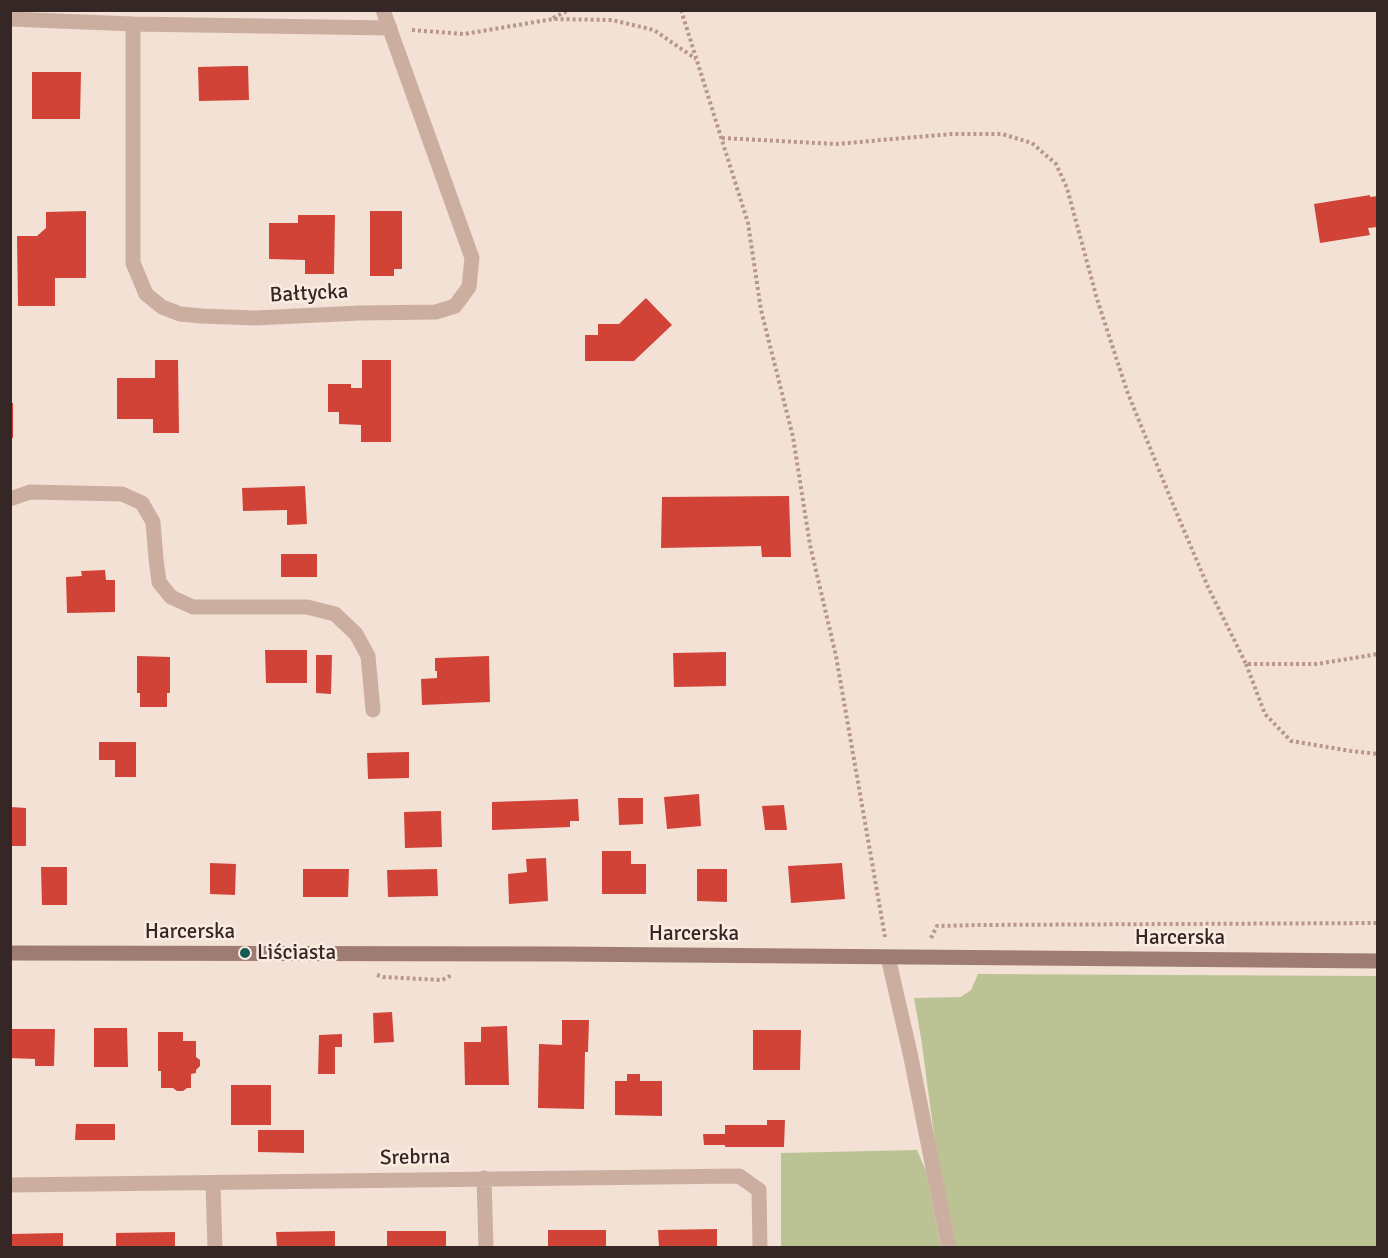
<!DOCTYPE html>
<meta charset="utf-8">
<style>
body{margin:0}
#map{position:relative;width:1388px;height:1258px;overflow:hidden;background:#f3e1d6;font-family:Signika,sans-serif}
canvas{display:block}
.frame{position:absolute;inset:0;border:12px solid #352725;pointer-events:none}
</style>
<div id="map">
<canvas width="1388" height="1258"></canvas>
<div class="frame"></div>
</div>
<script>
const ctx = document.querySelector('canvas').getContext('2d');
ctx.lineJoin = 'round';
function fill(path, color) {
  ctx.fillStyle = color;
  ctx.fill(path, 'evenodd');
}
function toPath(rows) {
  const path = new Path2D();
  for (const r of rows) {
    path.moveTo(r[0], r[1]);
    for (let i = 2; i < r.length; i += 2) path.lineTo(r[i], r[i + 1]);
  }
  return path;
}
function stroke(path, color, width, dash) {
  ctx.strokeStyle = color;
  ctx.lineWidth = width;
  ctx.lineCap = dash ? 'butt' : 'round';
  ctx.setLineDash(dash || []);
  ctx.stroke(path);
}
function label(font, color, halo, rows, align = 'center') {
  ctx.font = font + ' Signika,sans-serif';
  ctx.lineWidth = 5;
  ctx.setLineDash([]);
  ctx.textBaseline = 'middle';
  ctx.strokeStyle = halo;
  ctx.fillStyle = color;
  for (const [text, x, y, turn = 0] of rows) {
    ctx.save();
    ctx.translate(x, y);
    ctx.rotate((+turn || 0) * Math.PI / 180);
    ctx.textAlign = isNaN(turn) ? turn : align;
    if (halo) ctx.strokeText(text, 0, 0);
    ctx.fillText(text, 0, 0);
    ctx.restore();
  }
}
const green = toPath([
 [978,974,1377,976,1377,1247,956,1247,936,1149,921,1038,914,998,961,997,971,990],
 [917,1150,926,1171,941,1247,781,1247,781,1153]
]);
const building = toPath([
 [237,66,248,66,249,100,199,101,198,67],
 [32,72,81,72,80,119,32,119],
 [1370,195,1370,197,1378,196,1378,227,1368,228,1370,235,1320,243,1314,204],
 [86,211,86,278,55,278,55,306,18,306,17,236,37,236,46,228,46,212],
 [370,211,402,211,402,269,394,269,394,276,370,276],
 [298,215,335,215,334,274,305,274,305,260,269,259,269,223,298,223],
 [646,298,672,325,634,361,585,361,585,335,598,335,598,324,619,324],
 [155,360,178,360,179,433,153,433,153,419,117,419,117,378,155,378],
 [362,360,391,360,391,442,361,442,361,425,339,424,339,412,328,412,328,384,351,384,351,388,362,388],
 [10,403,13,403,13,438,10,438],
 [305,486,307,524,287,525,287,510,243,511,242,488],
 [789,496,791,557,762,557,761,546,661,548,662,497],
 [281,554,317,554,317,577,281,577],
 [105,570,106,580,115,580,115,612,67,613,66,577,82,576,81,571],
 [265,650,307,650,307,683,266,683],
 [726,652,726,686,674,687,673,653],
 [316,655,332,655,331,694,316,693],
 [137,656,170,657,170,693,167,693,167,707,140,707,140,693,137,693],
 [489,656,490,702,422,705,421,679,437,678,437,671,435,671,435,658],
 [99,742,136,742,136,777,115,777,115,760,99,760],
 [409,752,409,778,368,779,367,753],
 [699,794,701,826,667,829,664,797],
 [618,798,643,798,643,824,619,825],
 [578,799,579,821,570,821,570,827,492,830,492,802],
 [784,805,787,830,765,830,762,806],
 [10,807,26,808,26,846,10,846],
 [441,811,442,847,405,848,404,812],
 [602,851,631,851,631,864,646,864,646,894,602,894],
 [546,858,548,901,509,904,508,874,527,872,526,859],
 [210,863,236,864,235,895,210,894],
 [842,863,845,899,791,903,788,866],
 [41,867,67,867,67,905,42,905],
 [303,869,349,869,348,897,303,897],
 [437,869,438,896,388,897,387,870],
 [697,869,727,869,727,902,697,901],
 [392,1012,394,1042,374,1043,373,1013],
 [562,1020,589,1020,588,1052,585,1052,584,1109,538,1108,539,1044,562,1045],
 [507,1026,509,1085,465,1085,464,1042,481,1042,481,1027],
 [94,1028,127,1028,128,1067,94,1067],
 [10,1029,55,1029,54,1066,35,1066,35,1059,10,1058],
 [753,1030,801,1030,800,1070,753,1070],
 [158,1032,183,1032,183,1041,196,1041,196,1057,200,1060,200,1066,196,1070,196,1073,191,1074,191,1088,187,1088,183,1091,177,1091,173,1088,161,1088,161,1071,158,1071],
 [342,1034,342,1047,335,1047,335,1074,318,1074,319,1035],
 [627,1074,640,1074,640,1081,662,1081,662,1116,615,1115,615,1081,627,1081],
 [231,1085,271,1085,271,1125,231,1125],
 [767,1120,785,1120,784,1147,725,1147,725,1145,704,1145,703,1134,725,1134,725,1125,767,1125],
 [76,1124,115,1124,115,1140,75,1140],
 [258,1130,304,1130,304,1153,258,1152],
 [717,1229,717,1248,659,1248,658,1230],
 [548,1230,606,1230,606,1248,548,1248],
 [335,1231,335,1248,277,1248,276,1232],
 [387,1231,446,1231,446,1248,387,1248],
 [175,1232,175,1248,116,1248,116,1233],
 [63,1233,63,1248,10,1248,10,1234]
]);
const path = toPath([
 [681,10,748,223,761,310,793,437,810,545,836,656,885,937],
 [553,18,569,10],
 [412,30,464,34,553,19,612,20,654,30,696,59],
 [722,138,836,144,951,134,1002,134,1032,143,1056,164,1067,188,1097,299,1127,391,1172,502,1208,587,1246,664,1317,664,1378,654],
 [1246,664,1265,714,1291,741,1351,751,1378,754],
 [931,938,937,926,979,925,1378,923],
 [377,975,383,977,442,980,452,975]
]);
const street = toPath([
 [10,19,133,24,390,28],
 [133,24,133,263,146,294,162,307,180,314,202,316,255,318,360,313,436,312,455,306,469,287,472,258,383,10],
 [10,499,30,492,122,494,142,503,153,522,156,559,159,582,171,597,193,607,307,607,335,614,356,634,368,656,373,710],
 [888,957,910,1053,949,1248],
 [484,1178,486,1248],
 [213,1183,215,1248],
 [10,1185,739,1176,759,1190,760,1248]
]);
const secondary = toPath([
 [10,953,562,954,1378,961]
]);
const markers = [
 [245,953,6,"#175a54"]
];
const streetNames = [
 ["Bałtycka",309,294,-3],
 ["Harcerska",190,932],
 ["Harcerska",694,934],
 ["Harcerska",1180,938],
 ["Srebrna",415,1158,-1]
];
const poiNames = [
 ["Liściasta",257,953]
];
fill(green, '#bbc395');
fill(building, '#d14336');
stroke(path, '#b8978b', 4, [3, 3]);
stroke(street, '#ccaea1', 15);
stroke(secondary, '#9f7c73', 15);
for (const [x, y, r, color] of markers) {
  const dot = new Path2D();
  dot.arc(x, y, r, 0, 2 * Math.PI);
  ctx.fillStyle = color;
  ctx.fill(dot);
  stroke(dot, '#fbece2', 2);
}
label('21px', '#352725', '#fbece2', streetNames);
label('21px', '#352725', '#fbece2', poiNames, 'left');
</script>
